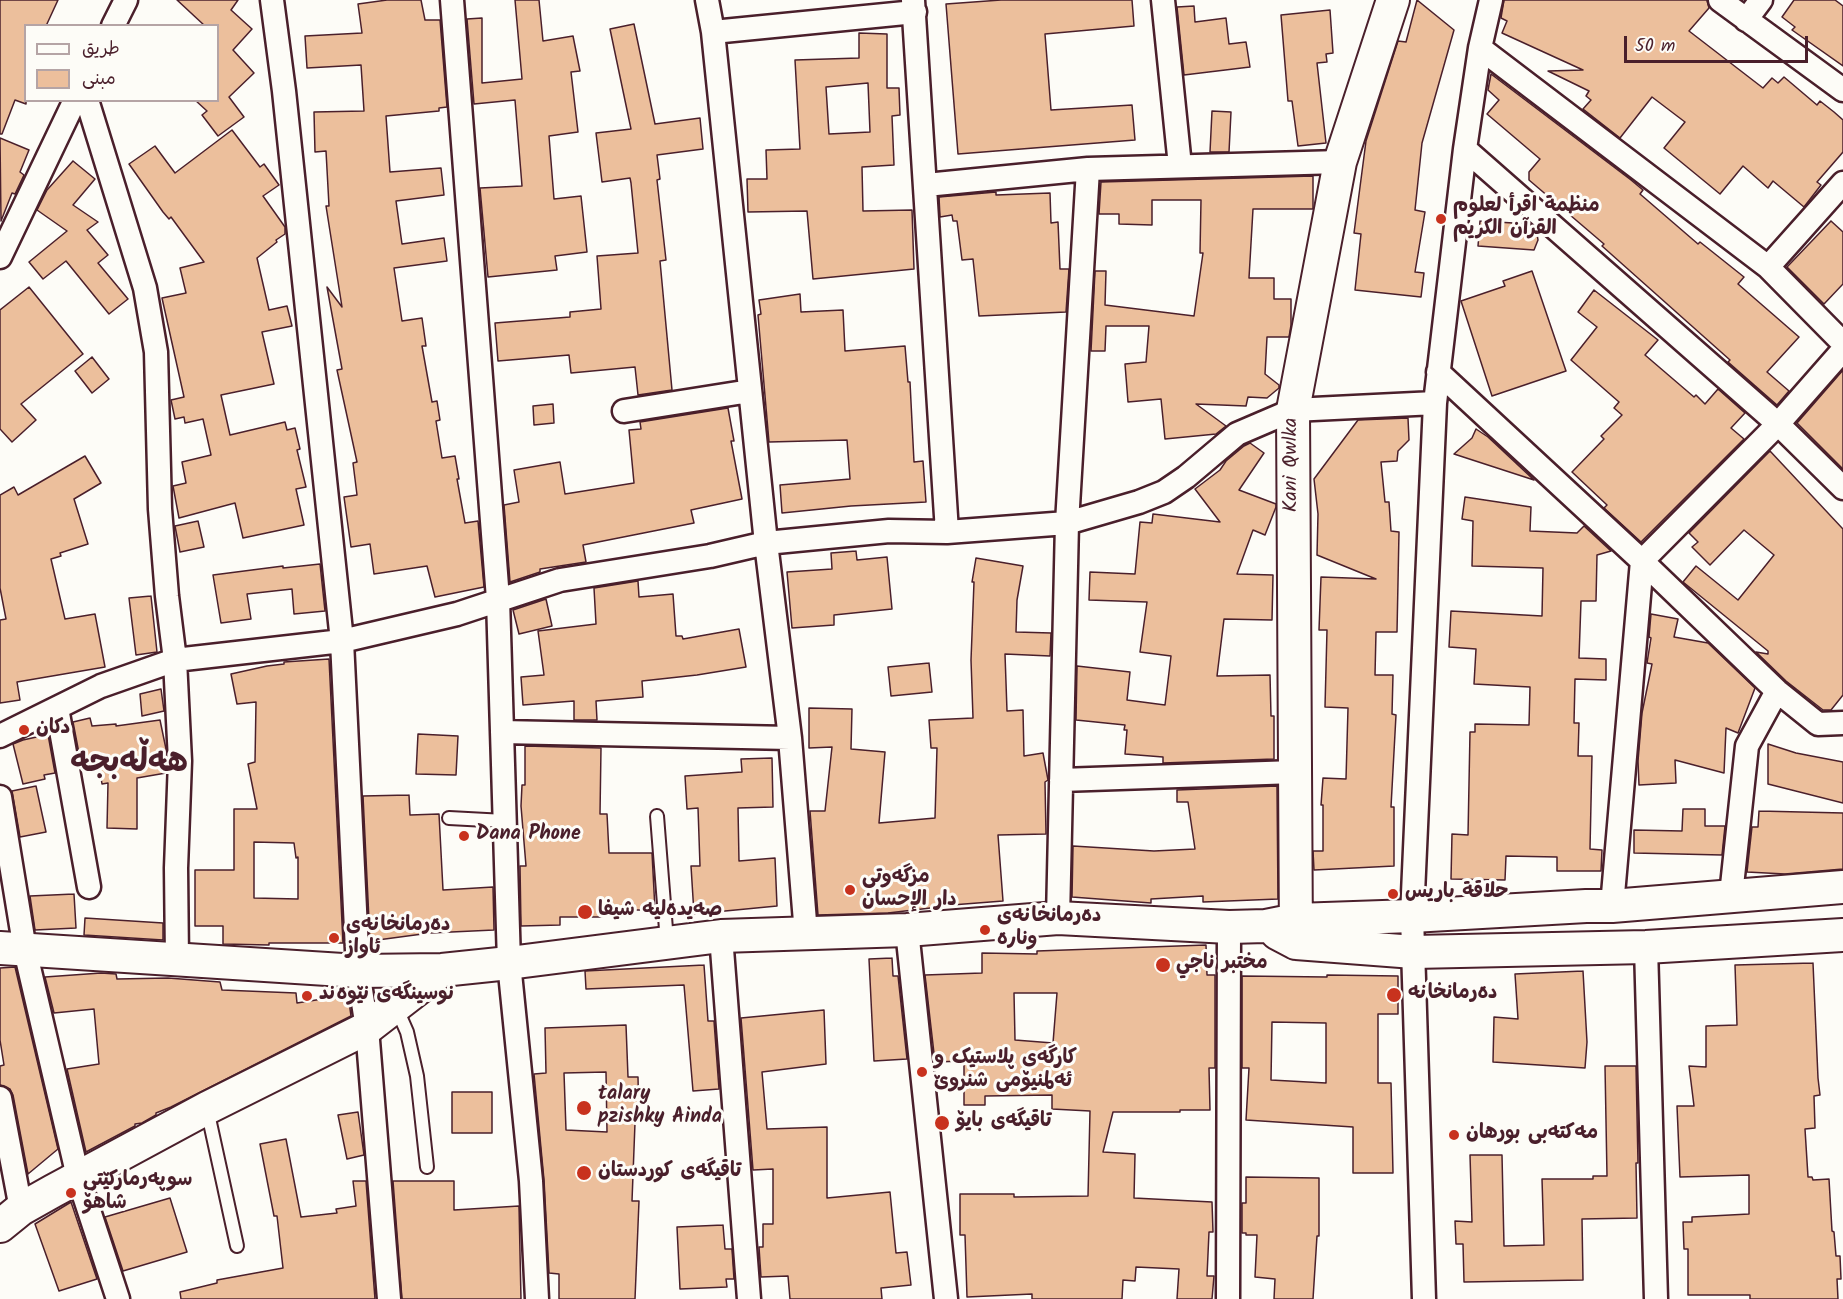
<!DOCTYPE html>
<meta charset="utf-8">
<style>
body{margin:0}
#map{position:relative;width:1843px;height:1299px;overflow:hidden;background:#fdfcf7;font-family:Kalam,"Playpen Sans Arabic",sans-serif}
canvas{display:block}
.legend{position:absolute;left:24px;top:24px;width:195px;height:78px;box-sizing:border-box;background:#fdfcf7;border:2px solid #b5a4a5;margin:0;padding:8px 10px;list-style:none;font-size:18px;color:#4a1f2b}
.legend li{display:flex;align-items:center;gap:12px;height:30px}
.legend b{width:30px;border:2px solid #b5a4a5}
.scale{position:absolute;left:1624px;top:36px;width:184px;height:27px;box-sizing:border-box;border:3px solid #4a1f2b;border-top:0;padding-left:8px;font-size:18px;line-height:21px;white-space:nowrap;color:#4a1f2b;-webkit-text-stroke:4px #fdfcf7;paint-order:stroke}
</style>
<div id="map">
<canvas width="1843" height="1299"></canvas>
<ul class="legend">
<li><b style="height:8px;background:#fdfcf7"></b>طريق</li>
<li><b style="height:16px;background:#ecbf9c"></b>مبنى</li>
</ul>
<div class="scale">50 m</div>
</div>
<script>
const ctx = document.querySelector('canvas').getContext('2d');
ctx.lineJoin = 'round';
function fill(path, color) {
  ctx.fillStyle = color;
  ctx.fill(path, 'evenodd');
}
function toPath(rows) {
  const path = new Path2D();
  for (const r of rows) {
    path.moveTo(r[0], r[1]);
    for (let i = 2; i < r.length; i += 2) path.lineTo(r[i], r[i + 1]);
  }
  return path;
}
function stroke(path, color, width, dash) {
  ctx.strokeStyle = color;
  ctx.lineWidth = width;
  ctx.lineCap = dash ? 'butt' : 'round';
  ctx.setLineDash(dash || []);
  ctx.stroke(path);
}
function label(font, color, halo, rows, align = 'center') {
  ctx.font = font + ' Kalam,"Playpen Sans Arabic",sans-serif';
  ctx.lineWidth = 6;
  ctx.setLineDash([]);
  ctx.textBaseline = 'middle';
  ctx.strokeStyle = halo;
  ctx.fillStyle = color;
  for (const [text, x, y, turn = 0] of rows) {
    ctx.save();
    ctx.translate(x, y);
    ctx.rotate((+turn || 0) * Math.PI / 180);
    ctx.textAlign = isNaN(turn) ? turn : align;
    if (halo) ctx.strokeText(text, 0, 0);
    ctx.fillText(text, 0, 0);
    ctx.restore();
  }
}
const building = toPath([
 [0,0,58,0,46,26,26,26,26,104,15,100,2,134,0,134,0,0],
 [177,0,238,0,231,10,252,29,233,50,254,73,229,97,244,117,218,136,202,115,207,111,195,100,218,100,218,26,205,26,177,0],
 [387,0,421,0,425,20,440,20,447,107,439,108,439,111,386,116,390,172,441,168,444,195,396,201,402,244,444,238,447,261,394,268,402,321,422,318,426,346,422,346,432,402,437,401,440,420,436,421,442,458,455,456,459,479,457,479,465,523,478,521,484,587,435,597,427,566,374,574,370,544,351,547,344,497,357,495,353,463,357,462,337,370,342,369,327,287,342,307,326,206,329,206,326,151,315,152,314,112,364,111,361,65,307,68,305,36,362,33,358,4,387,0],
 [515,0,539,0,543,41,573,36,580,71,571,72,578,132,549,136,554,199,581,196,587,252,555,256,557,270,488,277,480,188,522,186,515,100,474,104,467,19,482,18,482,83,522,79,515,0],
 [1001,0,1132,0,1134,26,1045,34,1051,110,1132,105,1135,140,958,154,946,4,1001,0],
 [1417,0,1454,30,1422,143,1415,210,1425,212,1415,272,1424,273,1421,297,1355,290,1361,234,1354,233,1366,141,1398,41,1406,42,1417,0],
 [1504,0,1707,0,1709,8,1689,31,1763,88,1772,78,1778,83,1784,77,1817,105,1820,101,1834,112,1843,120,1843,152,1817,182,1821,185,1804,207,1773,181,1768,188,1743,166,1720,194,1664,148,1685,122,1652,97,1620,138,1583,109,1591,100,1586,96,1589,91,1548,71,1583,70,1502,33,1507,21,1501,18,1504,0],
 [1794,0,1835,0,1843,6,1843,66,1792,30,1795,27,1782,17,1794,0],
 [1194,6,1195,22,1226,18,1229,44,1246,42,1250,67,1184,75,1177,7,1194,6],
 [1330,10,1333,53,1326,54,1327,62,1317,63,1326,143,1298,146,1292,101,1288,101,1281,15,1330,10],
 [634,24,655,124,700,118,703,149,657,155,660,179,657,180,666,260,660,261,672,390,638,395,635,367,571,373,569,355,498,361,495,323,570,317,570,312,601,309,597,256,638,253,631,183,630,178,602,182,596,133,631,129,610,29,634,24],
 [859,33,887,34,887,88,899,88,900,115,892,116,894,165,862,167,863,211,912,210,914,269,813,279,807,211,748,212,747,179,767,179,766,150,800,149,795,60,859,58,859,33],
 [868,83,870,132,829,134,826,87,868,83],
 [1491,74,1631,180,1643,190,1640,194,1698,244,1700,242,1744,277,1738,284,1799,337,1767,372,1789,391,1777,405,1728,362,1730,360,1602,246,1604,244,1529,180,1529,172,1540,159,1487,114,1499,100,1488,90,1491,74],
 [1212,111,1231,112,1229,152,1210,152,1212,111],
 [232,130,260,167,264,164,279,185,263,196,285,227,285,234,276,240,277,242,257,258,269,310,287,306,292,326,262,332,274,384,221,395,230,435,285,422,287,430,295,428,300,449,297,450,306,487,296,489,304,525,243,538,235,503,179,518,173,486,186,483,182,462,211,455,203,419,185,423,184,417,175,419,171,400,184,397,162,298,186,293,180,268,204,262,171,217,169,219,163,212,129,164,155,146,175,173,232,130],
 [0,138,29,150,20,172,24,175,15,194,12,193,1,221,0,138],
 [73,161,95,179,73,205,98,222,87,230,108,255,98,263,128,299,109,314,66,261,43,279,29,262,67,231,37,210,47,190,73,161],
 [1313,176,1313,209,1253,209,1249,278,1274,278,1274,299,1291,299,1291,325,1289,337,1267,337,1265,374,1279,385,1279,388,1267,398,1248,397,1246,406,1196,404,1226,426,1216,434,1165,439,1161,399,1128,402,1125,364,1146,362,1149,326,1106,326,1105,351,1091,351,1095,271,1106,271,1105,305,1194,316,1203,253,1200,253,1201,200,1152,200,1152,225,1119,224,1119,214,1099,214,1101,182,1313,176],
 [996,192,996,195,1050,193,1051,223,1058,222,1060,269,1069,269,1066,312,979,316,973,259,962,260,957,221,953,221,952,215,940,217,939,197,996,192],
 [1480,221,1530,224,1537,234,1538,240,1534,250,1478,246,1480,221],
 [1831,221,1843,232,1843,284,1824,304,1787,267,1831,221],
 [1532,271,1566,371,1492,396,1461,301,1505,286,1503,281,1532,271],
 [29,287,83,354,21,404,36,420,12,442,0,429,0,310,29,287],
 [1594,290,1658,340,1645,355,1694,397,1696,395,1705,404,1718,389,1745,413,1731,428,1744,439,1641,542,1604,508,1607,505,1572,472,1604,439,1601,436,1622,415,1614,408,1619,402,1571,360,1597,327,1578,312,1594,290],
 [800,294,801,312,843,310,845,351,905,346,908,382,910,382,914,462,923,461,926,502,851,506,782,513,780,485,850,479,847,440,769,442,758,315,761,314,759,300,800,294],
 [92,357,109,379,92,393,75,371,92,357],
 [1843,370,1843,469,1797,423,1843,370],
 [553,404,554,423,534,425,533,406,553,404],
 [728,408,734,441,731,441,742,499,691,510,694,523,583,545,586,562,540,569,540,572,510,582,504,505,519,502,514,470,560,462,565,494,634,483,629,430,641,429,640,422,728,408],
 [1408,418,1409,440,1398,451,1397,461,1381,462,1385,502,1389,502,1391,531,1399,532,1397,632,1376,632,1375,675,1393,675,1392,714,1396,715,1391,807,1394,807,1394,866,1314,870,1313,851,1323,851,1323,805,1321,805,1323,778,1346,779,1348,708,1325,707,1327,630,1319,630,1321,577,1376,579,1317,555,1318,514,1314,479,1358,420,1408,418],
 [1476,429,1488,437,1534,480,1454,454,1472,438,1476,429],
 [1250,443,1264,453,1239,490,1276,504,1276,507,1265,535,1253,530,1237,574,1273,575,1272,620,1224,619,1217,676,1270,675,1271,716,1274,716,1274,759,1163,763,1163,757,1125,754,1127,730,1124,730,1125,725,1076,720,1077,666,1130,672,1127,700,1165,705,1171,656,1140,652,1147,602,1089,600,1090,572,1135,574,1140,522,1152,523,1153,514,1220,522,1195,489,1220,470,1226,461,1244,446,1250,443],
 [1770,451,1843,529,1843,695,1831,710,1823,710,1786,681,1756,652,1768,654,1768,651,1683,582,1696,566,1738,600,1774,555,1744,530,1710,565,1692,547,1698,542,1689,533,1770,451],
 [85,456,101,483,74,499,88,544,60,553,61,556,51,559,65,619,95,614,105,667,17,682,20,700,0,703,0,620,6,619,0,588,0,495,14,487,18,495,85,456],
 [1465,497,1531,507,1530,531,1577,533,1584,526,1611,551,1597,555,1596,601,1581,601,1579,658,1606,659,1606,680,1575,679,1574,723,1579,723,1578,756,1592,756,1590,849,1602,850,1601,871,1557,871,1557,857,1506,856,1505,880,1451,879,1452,834,1468,835,1470,732,1475,732,1475,724,1529,725,1530,687,1474,684,1476,649,1449,647,1451,611,1542,616,1543,568,1472,566,1473,521,1462,519,1465,497],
 [198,521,204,547,180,552,175,526,198,521],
 [856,551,857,560,887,557,892,609,834,615,834,625,792,628,787,572,832,569,831,553,856,551],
 [976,558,1023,566,1017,600,1016,632,1051,633,1050,656,1005,654,1007,711,1023,710,1024,756,1043,753,1048,780,1045,782,1046,834,998,835,1003,901,939,906,939,907,888,913,818,915,810,811,825,811,832,747,809,748,809,708,852,709,851,749,885,752,879,823,935,818,937,748,931,748,929,720,973,718,971,660,974,582,972,582,976,558],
 [320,564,325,611,294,614,292,589,247,594,251,619,221,623,213,575,283,566,283,568,320,564],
 [638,581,639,597,673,594,676,636,682,636,683,639,739,629,746,667,697,675,642,681,643,697,596,701,597,720,574,720,574,701,523,705,521,677,544,675,538,631,596,624,594,588,638,581],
 [151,596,157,652,136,655,129,598,151,596],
 [546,599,552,626,519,634,513,610,546,599],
 [1651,614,1678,619,1674,637,1708,643,1755,688,1738,733,1726,728,1724,773,1675,760,1676,783,1639,785,1638,761,1642,713,1652,664,1647,663,1651,638,1649,637,1651,614],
 [329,659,343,943,269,943,269,945,223,944,223,926,195,926,195,870,234,870,234,809,257,809,248,764,255,762,256,702,237,704,231,674,267,666,284,664,284,662,329,659],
 [254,842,294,843,296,858,298,857,298,899,254,898,254,842],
 [929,663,932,692,891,696,888,667,929,663],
 [161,689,164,711,142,716,140,694,161,689],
 [90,718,92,726,116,724,116,726,160,720,166,749,166,773,137,778,137,829,107,828,108,783,102,784,99,765,82,769,73,722,90,718],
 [44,729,47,729,55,773,44,775,45,779,23,784,13,744,23,740,41,736,40,731,44,729],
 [418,734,458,736,456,775,416,774,418,734],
 [1768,744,1796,753,1843,762,1843,803,1768,784,1768,744],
 [525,746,601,748,600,814,607,814,609,853,652,853,655,910,603,910,603,917,560,917,560,925,521,926,520,866,526,866,521,806,522,785,525,785,525,746],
 [772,758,773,807,738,808,739,861,775,858,777,906,694,914,691,866,700,866,698,808,687,809,685,776,742,772,741,759,772,758],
 [36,786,46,832,20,837,12,791,36,786],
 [1277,786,1278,899,1203,902,1203,896,1151,899,1151,903,1072,897,1073,846,1154,851,1195,849,1188,802,1177,802,1177,790,1277,786],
 [409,795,410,815,439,814,443,890,493,887,494,930,430,933,370,941,363,796,409,795],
 [1683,809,1705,809,1705,826,1725,826,1722,855,1634,853,1634,830,1682,831,1683,809],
 [1759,811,1843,813,1843,869,1785,874,1747,872,1752,827,1758,827,1759,811],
 [74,894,76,928,35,930,30,896,74,894],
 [85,918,163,923,163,940,84,935,85,918],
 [1206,945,1207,975,1215,975,1215,1068,1209,1068,1210,1110,1180,1110,1180,1112,1113,1112,1103,1152,1135,1154,1134,1198,1212,1202,1213,1232,1209,1232,1207,1276,1214,1276,1212,1299,1177,1299,1179,1269,1136,1267,1135,1281,1123,1280,1122,1299,1032,1299,1032,1294,967,1297,965,1235,960,1235,960,1194,1014,1194,1014,1197,1088,1196,1090,1111,1052,1109,1052,1095,985,1096,985,1105,964,1105,964,1061,935,1062,925,975,982,973,982,953,1037,954,1037,951,1206,945],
 [1014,993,1057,993,1053,1043,1015,1040,1014,993],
 [892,958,893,976,898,976,907,1059,874,1061,869,959,892,958],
 [1813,963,1818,1078,1820,1095,1814,1096,1815,1128,1805,1129,1808,1177,1812,1177,1813,1180,1829,1179,1832,1231,1834,1232,1836,1256,1840,1256,1841,1279,1837,1279,1838,1299,1750,1299,1750,1295,1688,1295,1688,1249,1684,1249,1683,1222,1692,1222,1692,1217,1749,1214,1749,1175,1680,1177,1677,1106,1694,1106,1689,1066,1706,1067,1706,1026,1737,1025,1735,965,1813,963],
 [704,965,708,1021,714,1021,719,1089,693,1091,684,985,586,989,585,971,704,965],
 [15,967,58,1149,28,1174,13,1095,10,1089,0,1085,0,1066,4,1065,0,1040,0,968,15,967],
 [1583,971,1587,1042,1585,1068,1493,1062,1494,1017,1518,1019,1515,974,1583,971],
 [101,973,116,974,117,979,168,978,220,982,222,990,296,993,297,1003,348,995,351,1016,171,1107,156,1113,156,1115,142,1123,135,1124,135,1126,86,1152,67,1069,99,1064,94,1009,54,1013,45,977,101,973],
 [1327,975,1398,976,1398,1014,1378,1014,1378,1083,1391,1083,1393,1173,1353,1173,1353,1127,1246,1120,1249,1068,1242,1068,1242,976,1327,977,1327,975],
 [1272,1022,1326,1023,1326,1083,1271,1080,1272,1022],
 [824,1010,826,1064,762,1072,767,1129,827,1127,827,1198,890,1192,896,1253,907,1252,911,1285,881,1288,882,1299,790,1299,788,1276,761,1277,759,1247,763,1247,763,1224,773,1224,773,1169,753,1170,741,1018,824,1010],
 [626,1025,628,1077,638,1077,639,1123,635,1123,632,1201,639,1201,635,1299,559,1299,559,1274,549,1273,544,1180,534,1074,546,1073,545,1028,626,1025],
 [606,1072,607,1132,566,1130,564,1073,606,1072],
 [1605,1066,1636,1066,1638,1163,1636,1163,1637,1218,1582,1219,1583,1280,1464,1282,1463,1244,1456,1244,1455,1221,1472,1222,1470,1155,1502,1155,1504,1246,1544,1245,1542,1179,1593,1179,1593,1176,1607,1176,1605,1066],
 [452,1092,492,1092,492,1133,452,1133,452,1092],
 [358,1112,364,1155,347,1159,338,1115,358,1112],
 [286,1139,301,1217,337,1213,336,1209,356,1206,353,1181,366,1181,375,1299,181,1299,180,1292,217,1283,217,1280,283,1268,277,1216,274,1216,260,1144,286,1139],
 [1246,1177,1319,1178,1319,1236,1317,1236,1313,1299,1274,1299,1275,1279,1255,1277,1257,1235,1246,1235,1246,1233,1242,1233,1242,1203,1246,1203,1246,1177],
 [393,1181,454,1181,454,1210,519,1206,521,1299,402,1299,393,1181],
 [170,1198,187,1252,123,1271,105,1217,170,1198],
 [71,1202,97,1279,59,1291,35,1224,71,1202],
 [723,1225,725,1249,732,1249,734,1279,726,1279,727,1287,680,1289,677,1227,723,1225]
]);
const lane = toPath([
 [657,816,667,942],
 [449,818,505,821],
 [396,1007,407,1032,417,1076,427,1167],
 [207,1109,237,1246]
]);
const street = toPath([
 [272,0,284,91,342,641,358,971,367,1028,389,1299],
 [452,0,498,599,509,963,531,1181,537,1299],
 [707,0,713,32,766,543,790,738,806,934],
 [913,0,947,532],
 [1163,0,1180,166],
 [1720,0,1843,90],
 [1746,20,1761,0],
 [113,26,126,0],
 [713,32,915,12],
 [1480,48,1768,267,1843,343],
 [87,100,145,288,156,352,160,509,167,596,175,660,180,761,176,868,177,960],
 [1465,149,1778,424,1843,488],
 [926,185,1088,169,1340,162],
 [0,257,75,100],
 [1768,267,1843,183],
 [1438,372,1642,561,1777,691,1818,724,1843,723],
 [624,411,750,391],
 [57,708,89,887],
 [502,732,790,738],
 [0,736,101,686,175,660,342,641,457,614,560,580,710,556,766,543,889,531,947,532,1067,523,1139,502,1164,492,1186,477,1237,434,1293,410,1435,403],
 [1061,780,1295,772],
 [0,797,25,950,78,1177,118,1299],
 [1731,895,1747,746,1777,691],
 [1612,906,1642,561,1778,424,1843,350],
 [1058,918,1067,523,1088,169],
 [907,930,946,1299],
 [721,936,749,1299],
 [1646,947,1656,1299],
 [0,1098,21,1209],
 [1228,1299,1229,927],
 [1424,1299,1412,916,1435,403,1465,149,1480,48,1491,0]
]);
const secondary = toPath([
 [1277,933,1296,943,1414,952,1646,947,1843,935],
 [1296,943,1293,410,1340,162,1393,0],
 [0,948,358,971,442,970,509,963,721,936,907,930,1058,918,1229,927,1266,926,1296,920,1412,916,1586,906,1612,906,1843,887],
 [0,1226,21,1209,53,1191,207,1108,367,1028,442,970]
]);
const markers = [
 [1441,219,6,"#c8321e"],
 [24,730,6,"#c8321e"],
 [464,836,6,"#c8321e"],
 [850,890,6,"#c8321e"],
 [1393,894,6,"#c8321e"],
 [585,912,8,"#c8321e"],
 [985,930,6,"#c8321e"],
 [334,938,6,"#c8321e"],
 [1163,965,8,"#c8321e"],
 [1394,995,8,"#c8321e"],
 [307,996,6,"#c8321e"],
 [922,1072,6,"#c8321e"],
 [584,1108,8,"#c8321e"],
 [942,1123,8,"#c8321e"],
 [1454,1135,6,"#c8321e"],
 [584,1173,8,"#c8321e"],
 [71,1193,6,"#c8321e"]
];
const poiNames = [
 ["منظمة اقرأ لعلوم",1453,208],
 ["القرآن الكريم",1453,231],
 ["دكان",36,730],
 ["Dana Phone",476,836],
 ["مزگەوتی",862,879],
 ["دار الإحسان",862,902],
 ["حلاقة باریس",1405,894],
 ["صەیدەلیە شیفا",598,912],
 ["دەرمانخانەی",997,918],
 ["ونارە",997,941],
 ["دەرمانخانەی",346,927],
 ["ئاواز",346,950],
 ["مختبر ناجي",1176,965],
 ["دەرمانخانە",1408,995],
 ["نوسینگەی نێوەند",319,996],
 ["کارگەی پلاستیک و",934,1060],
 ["ئەلمنیۆمی شنروێ",934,1083],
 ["talary",598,1096],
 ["pzishky Ainda",598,1119],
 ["تاقیگەی بایۆ",956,1123],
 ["مەکتەبی بورهان",1466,1135],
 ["تاقیگەی کوردستان",598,1173],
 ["سوپەرمارکێتی",83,1182],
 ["شاهۆ",83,1205]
];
const streetNames = [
 ["Kani Qwlka",1293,465,-90]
];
const townNames = [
 ["ھەڵەبجە",129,766]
];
fill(building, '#ecbf9c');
stroke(building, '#4a1f2b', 1.5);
stroke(lane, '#4a1f2b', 16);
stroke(street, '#4a1f2b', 27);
stroke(secondary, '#4a1f2b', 36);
stroke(lane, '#fdfcf7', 12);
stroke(street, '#fdfcf7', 22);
stroke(secondary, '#fdfcf7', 32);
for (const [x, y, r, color] of markers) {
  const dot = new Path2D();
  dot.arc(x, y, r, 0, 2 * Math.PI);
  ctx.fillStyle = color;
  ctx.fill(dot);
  stroke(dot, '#fdfcf7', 2);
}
label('bold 20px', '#4a1f2b', '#fdfcf7', poiNames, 'left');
label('20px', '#4a1f2b', '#fdfcf7', streetNames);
label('bold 32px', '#4a1f2b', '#fdfcf7', townNames);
</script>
